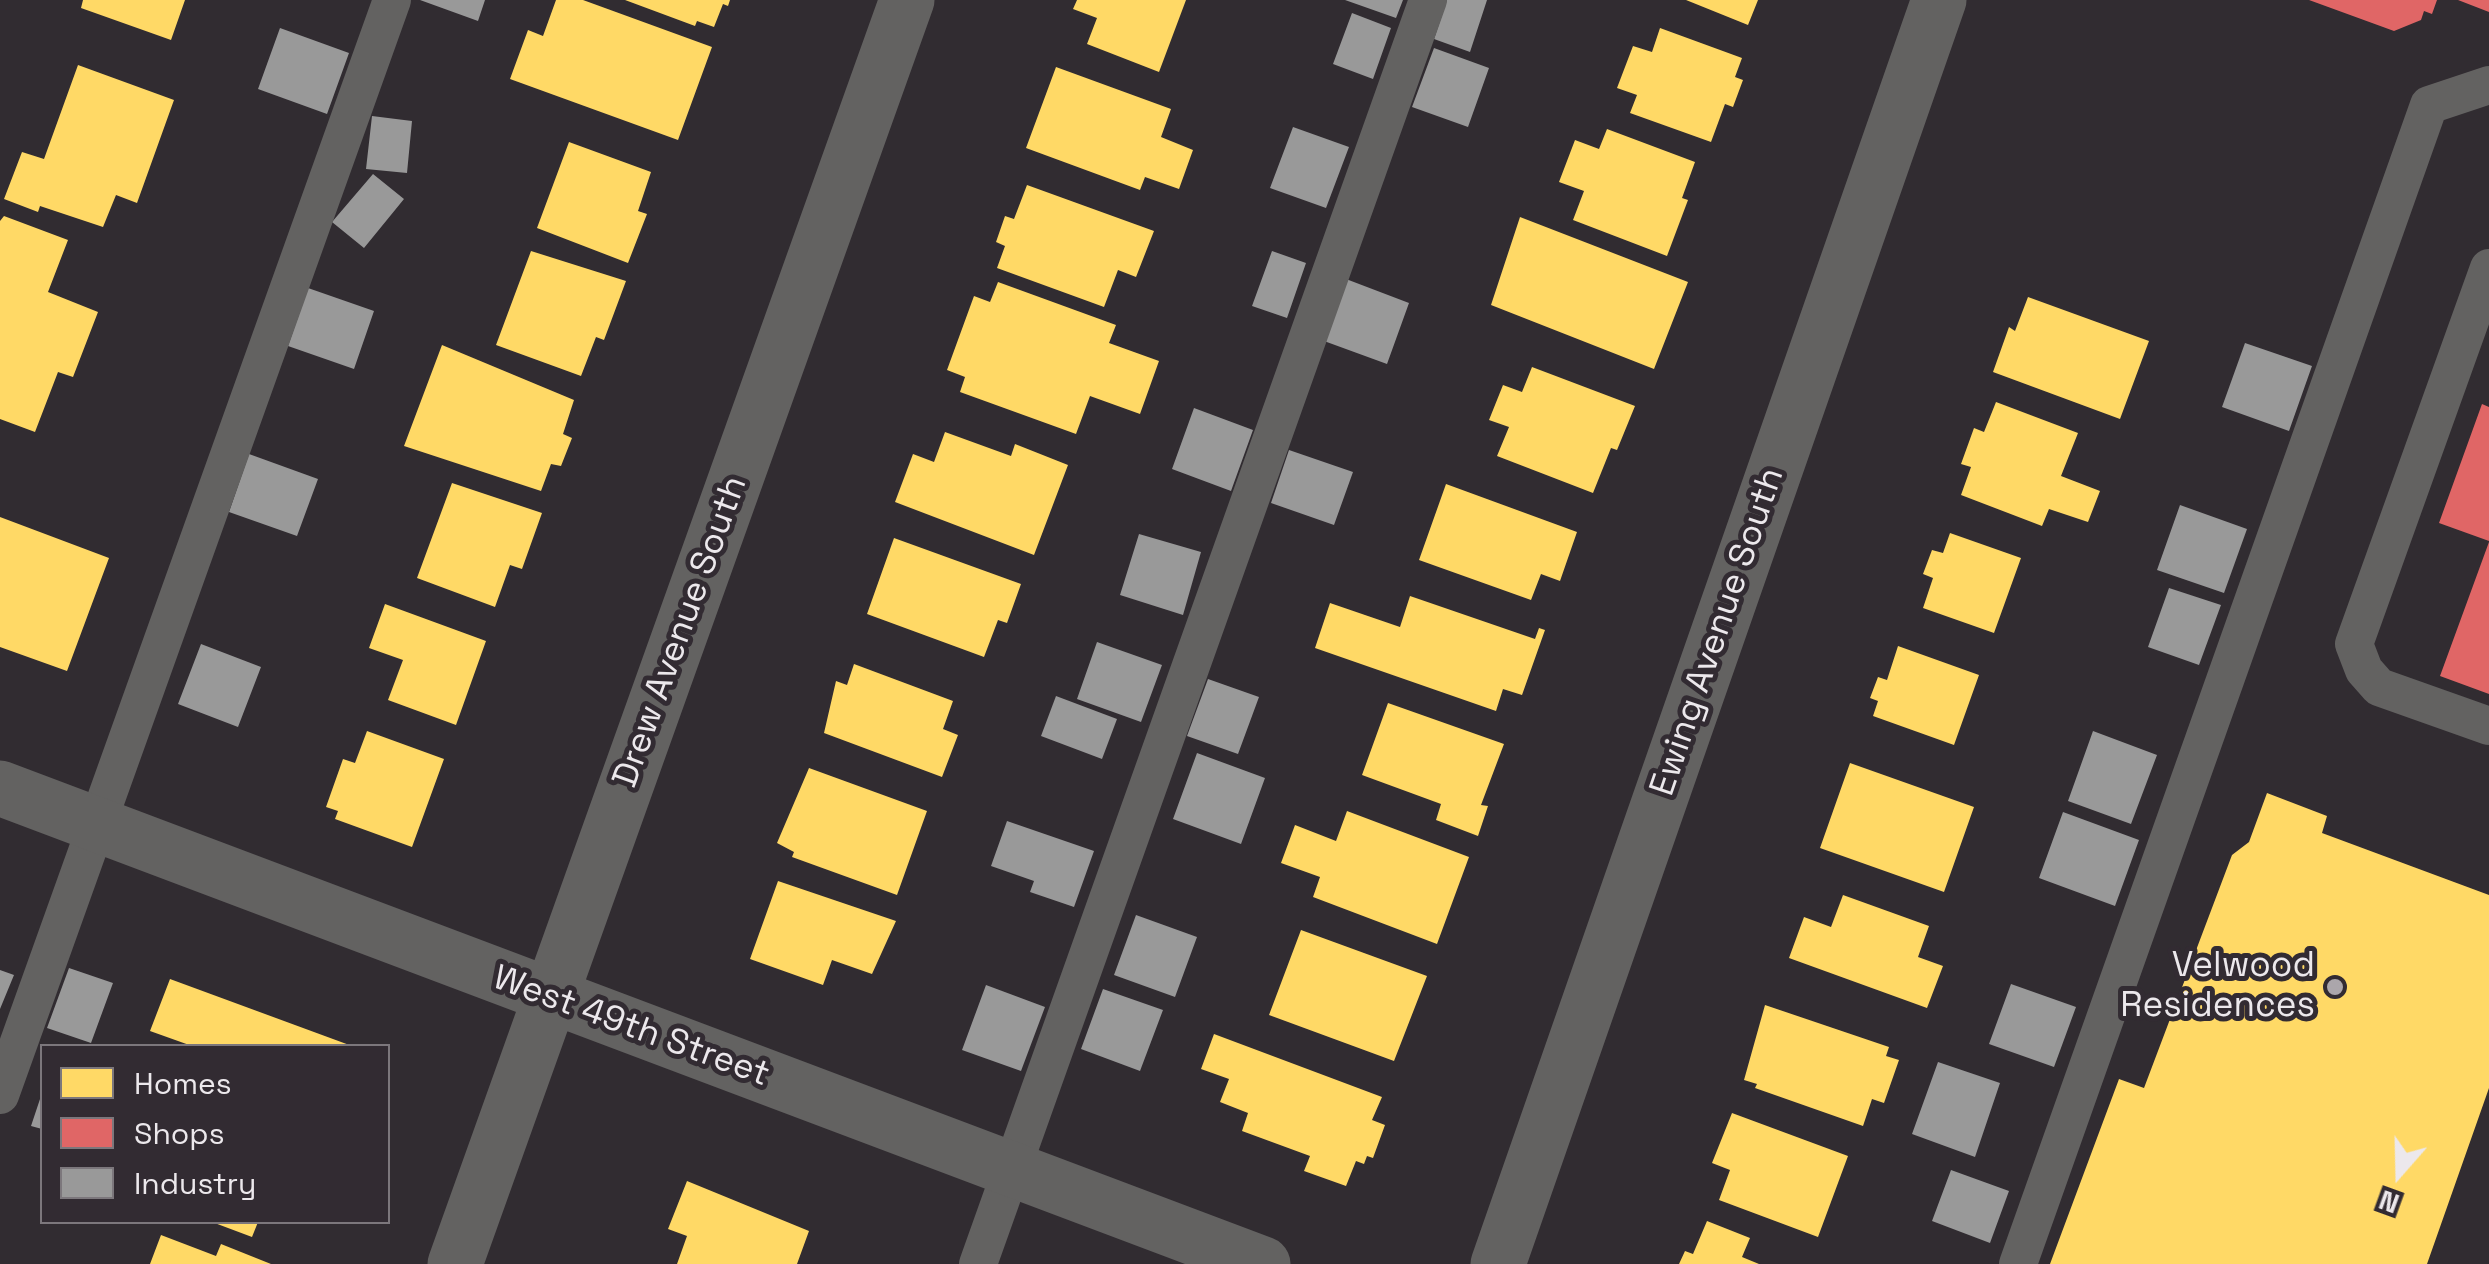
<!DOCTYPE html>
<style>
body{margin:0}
#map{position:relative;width:2489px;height:1264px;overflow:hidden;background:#312c31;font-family:"Space Grotesk",sans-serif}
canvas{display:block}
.legend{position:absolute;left:40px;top:1044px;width:350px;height:180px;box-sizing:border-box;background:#322b32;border:2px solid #7c777c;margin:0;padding:12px 18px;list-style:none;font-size:30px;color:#ece8ec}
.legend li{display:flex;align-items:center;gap:20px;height:50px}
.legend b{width:50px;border:2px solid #7c777c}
.north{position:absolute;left:2349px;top:1124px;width:100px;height:100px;-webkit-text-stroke:8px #322b32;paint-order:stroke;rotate:200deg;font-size:28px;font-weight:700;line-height:40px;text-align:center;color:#ece8ec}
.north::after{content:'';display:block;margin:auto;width:35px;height:45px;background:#ece8ec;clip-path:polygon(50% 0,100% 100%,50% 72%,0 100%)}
</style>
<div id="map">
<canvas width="2489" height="1264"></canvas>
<ul class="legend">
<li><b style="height:28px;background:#ffd966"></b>Homes</li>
<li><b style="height:28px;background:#e06666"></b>Shops</li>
<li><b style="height:28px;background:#999"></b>Industry</li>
</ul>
<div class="north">N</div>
</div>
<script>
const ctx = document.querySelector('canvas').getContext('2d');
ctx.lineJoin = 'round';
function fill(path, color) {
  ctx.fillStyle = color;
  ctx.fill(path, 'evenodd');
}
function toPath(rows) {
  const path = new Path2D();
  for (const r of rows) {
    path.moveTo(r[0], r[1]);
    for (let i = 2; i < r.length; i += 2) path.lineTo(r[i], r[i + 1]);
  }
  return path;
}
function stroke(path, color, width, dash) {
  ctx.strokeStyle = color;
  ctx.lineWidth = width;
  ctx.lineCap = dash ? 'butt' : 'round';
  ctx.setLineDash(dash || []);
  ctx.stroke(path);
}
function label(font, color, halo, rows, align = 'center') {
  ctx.font = font + ' "Space Grotesk",sans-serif';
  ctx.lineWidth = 10;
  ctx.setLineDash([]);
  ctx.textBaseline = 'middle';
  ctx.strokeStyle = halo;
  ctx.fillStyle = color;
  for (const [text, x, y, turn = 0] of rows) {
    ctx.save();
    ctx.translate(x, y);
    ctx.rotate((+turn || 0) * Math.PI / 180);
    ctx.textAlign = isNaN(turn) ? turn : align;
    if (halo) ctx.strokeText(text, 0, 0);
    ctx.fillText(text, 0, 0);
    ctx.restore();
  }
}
const homes = toPath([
 [83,0,185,0,171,40,81,8],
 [556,0,583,0,712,47,678,140,510,79,528,30,543,36],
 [625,0,730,0,728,6,723,4,714,27,697,21,695,26],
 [1077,0,1186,0,1159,72,1087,44,1097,18,1073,9],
 [1686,0,1758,0,1748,25],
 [1660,28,1742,58,1735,77,1743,80,1733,107,1725,104,1711,142,1630,113,1637,95,1617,88,1633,46,1652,52],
 [78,65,174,100,137,203,116,195,103,227,40,206,38,212,4,199,22,152,44,159],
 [1056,67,1171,109,1161,137,1193,150,1179,189,1145,177,1140,190,1026,148],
 [1607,129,1695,162,1682,198,1688,200,1667,256,1573,220,1584,191,1559,182,1575,140,1599,149],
 [569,142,651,172,638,211,647,214,628,263,537,228],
 [1027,185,1154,231,1136,277,1118,270,1104,307,997,268,1005,246,996,242,1005,216,1014,219],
 [4,216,68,240,48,292,98,312,73,377,58,372,35,432,0,419,0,221],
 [1520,217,1688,282,1654,369,1491,305],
 [531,251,626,281,604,340,596,337,581,376,496,345],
 [998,282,1116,325,1109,343,1159,361,1140,414,1090,396,1076,434,960,392,965,377,947,370,974,296,990,302],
 [2028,297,2149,341,2120,419,1993,372,2009,327,2015,331],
 [442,345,574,400,563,434,572,438,561,466,551,464,541,491,404,446],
 [1532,367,1635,406,1617,450,1611,448,1593,493,1497,456,1509,427,1489,420,1503,385,1522,392],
 [1996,402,2078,433,2061,476,2100,491,2088,522,2049,509,2042,526,1961,495,1971,467,1961,464,1974,428,1984,432],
 [945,432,1011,456,1015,444,1068,465,1034,555,895,502,913,454,934,462],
 [452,483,542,513,522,569,510,565,495,607,417,578],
 [1446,484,1577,532,1560,581,1541,574,1531,600,1419,560],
 [0,517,109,558,67,671,0,647],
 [1950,533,2021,558,1994,633,1923,608,1933,578,1923,574,1932,550,1943,553],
 [894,538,1021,584,1007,623,998,620,984,657,867,614],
 [1410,596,1535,639,1539,628,1545,630,1522,695,1503,689,1496,711,1315,648,1330,603,1400,627],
 [385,604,486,641,456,725,388,700,403,660,369,648],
 [1898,646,1979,675,1954,745,1873,716,1878,701,1870,698,1878,677,1887,680],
 [854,664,953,701,943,729,958,735,942,777,824,733,836,681,847,685],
 [1388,703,1504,744,1481,805,1488,806,1478,836,1436,820,1441,804,1362,775],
 [367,731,444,759,412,847,335,819,338,811,326,807,343,759,355,763],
 [1850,763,1974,807,1944,892,1820,848],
 [809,768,927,811,897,895,792,857,794,852,777,843],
 [2267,793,2327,816,2322,833,2489,895,2489,1088,2427,1264,2050,1264,2119,1079,2144,1088,2232,855,2249,842],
 [1347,811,1469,857,1437,944,1313,897,1320,877,1281,863,1295,825,1336,841],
 [778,881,896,921,872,974,832,960,823,985,750,959],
 [1843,895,1929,926,1918,957,1943,966,1927,1008,1789,958,1804,917,1831,927],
 [1301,930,1427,976,1394,1061,1269,1015],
 [170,979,352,1046,192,1046,150,1031],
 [1765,1005,1889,1047,1886,1056,1899,1060,1884,1103,1872,1099,1863,1126,1755,1088,1757,1084,1744,1080],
 [1214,1034,1382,1097,1372,1120,1385,1125,1373,1158,1367,1156,1364,1164,1356,1161,1346,1186,1304,1171,1310,1156,1242,1131,1248,1113,1220,1102,1229,1079,1201,1069],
 [1732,1113,1848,1156,1818,1237,1719,1200,1730,1170,1712,1163],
 [687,1181,809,1231,797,1264,677,1264,687,1236,668,1229],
 [1707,1221,1750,1238,1742,1257,1759,1264,1679,1264,1685,1251,1693,1254],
 [212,1222,258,1222,252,1237],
 [161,1235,216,1256,221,1244,271,1264,150,1264]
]);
const shops = toPath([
 [2309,0,2437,0,2432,14,2424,11,2421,20,2394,31],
 [2458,0,2489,0,2489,12],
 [2482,404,2489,407,2489,541,2439,523],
 [2489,542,2489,694,2440,676]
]);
const industry = toPath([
 [420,0,485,0,478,21],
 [1345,0,1403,0,1396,18],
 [1447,0,1487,0,1470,52,1434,39],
 [1352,13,1391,28,1373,79,1333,64],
 [280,28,349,53,327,114,258,89],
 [1434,48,1489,68,1468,127,1412,107],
 [372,116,412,121,407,173,366,169],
 [1293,127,1349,147,1326,208,1270,188],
 [373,174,404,199,364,248,332,222],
 [1272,251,1306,263,1287,318,1252,306],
 [1346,279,1409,303,1387,364,1324,341],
 [308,288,374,311,354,369,288,346],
 [2245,343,2312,366,2289,431,2222,407],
 [1194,408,1253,430,1231,491,1172,469],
 [1289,450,1353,472,1334,525,1271,503],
 [249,454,318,479,297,536,229,512],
 [2180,505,2247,529,2224,593,2157,570],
 [1139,534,1201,552,1183,615,1120,595],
 [2169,588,2221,605,2199,665,2148,647],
 [1097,642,1162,665,1141,722,1077,699],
 [201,644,261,667,238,727,178,704],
 [1208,679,1259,697,1238,754,1187,736],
 [1056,696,1117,719,1102,759,1041,736],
 [2093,731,2157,755,2131,824,2068,801],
 [1197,753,1265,778,1241,844,1173,819],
 [2063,812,2139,840,2115,906,2039,878],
 [1007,821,1094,851,1074,907,1030,892,1034,881,991,866],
 [1136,915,1197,937,1175,997,1114,975],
 [69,968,113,983,91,1043,47,1028],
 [0,970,14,975,0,1009],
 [2011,984,2076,1007,2054,1067,1989,1044],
 [986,985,1045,1007,1021,1071,962,1050],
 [1103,989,1163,1010,1140,1071,1081,1049],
 [1938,1062,2000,1083,1975,1157,1912,1134],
 [42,1093,42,1129,31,1126],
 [1951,1170,2009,1191,1990,1243,1932,1221]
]);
const service = toPath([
 [2489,268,2354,644,2364,670,2379,687,2489,726],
 [0,1095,392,0],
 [978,1264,1428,0],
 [2018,1264,2429,105,2489,85]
]);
const minor = toPath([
 [0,788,1263,1264],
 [455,1264,907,0],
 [1498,1264,1939,0]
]);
const markers = [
 [2335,987,10,"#aba6ab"]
];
const streetNames = [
 ["Drew Avenue South",681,632,-70],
 ["Ewing Avenue South",1718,632,-71],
 ["West 49th Street",631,1027,20]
];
const poiNames = [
 ["Velwood",2315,967],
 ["Residences",2315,1007]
];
fill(homes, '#ffd966');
fill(shops, '#e06666');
fill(industry, '#999');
stroke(service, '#636261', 38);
stroke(minor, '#636261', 55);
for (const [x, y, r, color] of markers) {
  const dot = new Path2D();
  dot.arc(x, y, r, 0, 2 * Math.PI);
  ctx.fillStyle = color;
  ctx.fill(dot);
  stroke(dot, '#322b32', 4);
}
label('35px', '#ece8ec', '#322b32', streetNames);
label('35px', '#ece8ec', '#322b32', poiNames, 'right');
</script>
